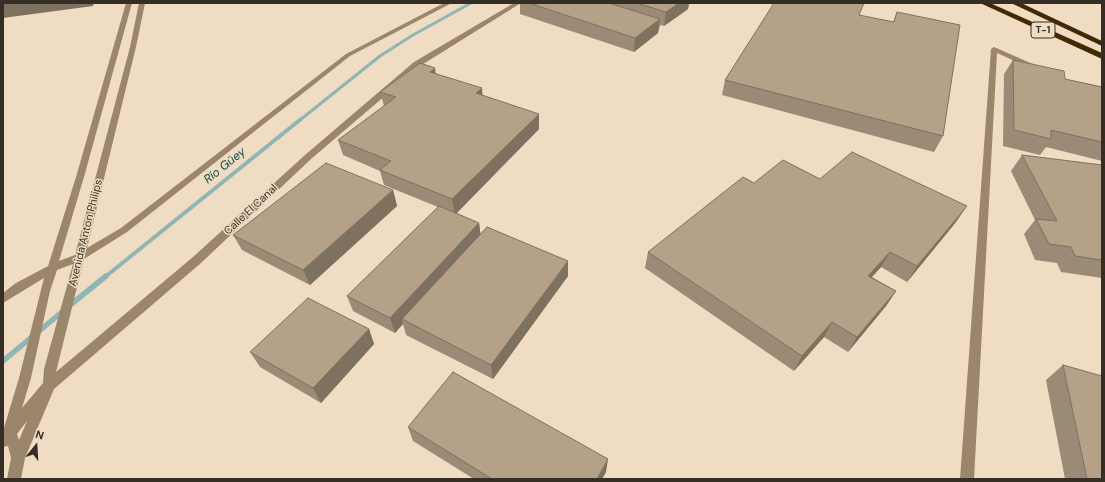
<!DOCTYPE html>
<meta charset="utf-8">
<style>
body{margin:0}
#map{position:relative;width:1105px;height:482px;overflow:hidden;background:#efdcc2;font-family:"DM Sans",sans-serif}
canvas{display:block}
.frame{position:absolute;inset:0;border:4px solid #352e24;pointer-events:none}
.north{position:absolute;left:16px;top:426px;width:40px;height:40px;-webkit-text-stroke:3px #efdcc2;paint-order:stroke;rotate:18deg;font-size:11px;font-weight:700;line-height:16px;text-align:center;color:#352e24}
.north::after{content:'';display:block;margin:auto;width:14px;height:18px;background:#352e24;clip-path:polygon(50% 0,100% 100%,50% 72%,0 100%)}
</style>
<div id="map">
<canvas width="1105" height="482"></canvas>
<div class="frame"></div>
<div class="north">N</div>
</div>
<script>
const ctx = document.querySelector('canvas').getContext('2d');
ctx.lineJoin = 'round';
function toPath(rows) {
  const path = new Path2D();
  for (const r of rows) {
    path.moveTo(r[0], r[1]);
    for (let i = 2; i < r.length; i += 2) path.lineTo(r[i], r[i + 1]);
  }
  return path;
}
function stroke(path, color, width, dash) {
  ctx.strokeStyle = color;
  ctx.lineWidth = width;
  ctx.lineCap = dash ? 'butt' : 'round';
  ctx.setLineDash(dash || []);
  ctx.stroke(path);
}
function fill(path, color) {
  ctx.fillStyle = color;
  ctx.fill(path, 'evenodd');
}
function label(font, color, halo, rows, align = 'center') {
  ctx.font = font + ' "DM Sans",sans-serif';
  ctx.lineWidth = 3;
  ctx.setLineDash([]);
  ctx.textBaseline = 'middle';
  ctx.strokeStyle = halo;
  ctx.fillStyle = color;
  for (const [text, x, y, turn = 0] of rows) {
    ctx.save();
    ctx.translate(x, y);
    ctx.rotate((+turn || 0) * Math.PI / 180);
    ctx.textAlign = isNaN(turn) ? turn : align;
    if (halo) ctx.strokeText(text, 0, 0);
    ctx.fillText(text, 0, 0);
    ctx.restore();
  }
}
const streamFar2 = toPath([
 [300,120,380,56,413,35,471,3]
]);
const streamFar1 = toPath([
 [105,277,301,119]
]);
const stream = toPath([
 [69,306,106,276],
 [38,332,63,311],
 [3,361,33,336]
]);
const minor = toPath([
 [126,3,132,3,84,177,59,261,75,255,130,47,139,3,145,3,136,47,87,248,121,228,346,54,444,3,452,3,350,56,127,232,84,259,56,372,193,257,305,155,414,62,514,3,521,3,420,66,311,159,201,263,54,389,25,458,21,479,7,479,11,458,8,446,3,447,3,431,19,378,44,278,3,303,3,293,16,283,48,266,76,177,126,3],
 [73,264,44,369,43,383,22,408,31,378,50,291,57,270,73,264],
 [27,421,19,440,17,434,27,421],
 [994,47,1044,69,1043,71,1037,71,997,53,974,479,960,479,991,49,994,47]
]);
const highway = toPath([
 [980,3,990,3,1102,53,1102,59,980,3],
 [1011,3,1021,3,1102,41,1102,46,1011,3]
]);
const wall = toPath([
 [520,3,689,3,688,9,664,26,660,25,658,33,634,52,520,14],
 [897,12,943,136,934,152,722,95,725,80,859,15,893,22],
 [1013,60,1065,79,1102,87,1102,161,1046,147,1040,155,1003,146,1004,74],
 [436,74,482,88,482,96,539,129,456,213,479,223,480,234,568,261,568,276,493,379,406,335,403,324,395,333,353,311,347,296,438,207,384,185,380,171,343,155,338,140,384,106,380,92],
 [1022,155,1102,165,1102,278,1061,272,1057,263,1035,260,1024,234,1035,220,1011,171],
 [820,179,956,222,907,282,881,267,872,277,896,291,886,306,848,352,824,337,794,371,645,268,648,252,754,183],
 [393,190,397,206,310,285,242,250,233,235],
 [369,329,374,344,321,403,260,367,250,352],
 [1063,365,1102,479,1065,479,1046,380],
 [408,427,606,472,602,479,474,479,413,441]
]);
const shadedWall = toPath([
 [3,3,94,3,93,6,3,18],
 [679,3,689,3,688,9,664,26,666,12],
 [660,19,658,33,634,52,635,38],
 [435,68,437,83,430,72],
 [482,88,483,103,476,93],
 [539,114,539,129,455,215,452,199],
 [393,190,397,206,310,285,303,270],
 [967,206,956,222,907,282,917,266],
 [479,223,481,238,402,319,403,324,395,333,390,318],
 [890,252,881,267,859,291,868,276],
 [568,261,568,276,493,379,491,365],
 [896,291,886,306,848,352,857,337],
 [832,322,824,337,794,371,802,356],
 [369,329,374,344,321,403,313,388],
 [608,459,606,472,602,479,597,479]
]);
const building = toPath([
 [529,3,609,3,660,19,635,38,529,3],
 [637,3,679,3,666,12,637,3],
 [774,3,864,3,859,15,894,22,897,12,960,25,943,136,725,80,774,3],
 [1013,60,1064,71,1065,79,1102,87,1102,142,1051,130,1051,139,1014,130,1013,60],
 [420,63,435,68,430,72,482,88,476,93,539,114,452,199,380,170,391,161,338,140,396,97,380,92,420,63],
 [852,152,967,206,917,266,890,252,868,276,896,291,857,337,832,322,802,356,648,252,743,177,754,183,783,160,820,179,852,152],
 [1022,155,1102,165,1102,260,1075,256,1071,247,1049,244,1036,219,1057,221,1022,155],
 [326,163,393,190,303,270,233,235,326,163],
 [439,206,479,223,390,318,347,296,439,206],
 [487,227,568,261,491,365,402,319,487,227],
 [308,298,369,329,313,388,250,352,308,298],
 [1063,365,1102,376,1102,479,1087,479,1063,365],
 [453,372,608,459,597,479,492,479,408,427,453,372]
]);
const shields = [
 [1043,30,24]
];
const shieldNames = [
 ["T-1",1043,30]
];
const streetNames = [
 ["Calle El Canal",251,210,-43],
 ["Avenida Anton Philips",86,233,-76]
];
const waterNames = [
 ["Río Güey",225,166,-39]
];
stroke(streamFar2, '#8fb6b5', 3);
stroke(streamFar1, '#8fb6b5', 4);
stroke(stream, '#8fb6b5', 5.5);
fill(minor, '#9b866b');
fill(highway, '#402903');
fill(wall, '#9b8a75');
fill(shadedWall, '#7e715f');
fill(building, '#b4a188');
stroke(building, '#7e715f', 1);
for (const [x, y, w] of shields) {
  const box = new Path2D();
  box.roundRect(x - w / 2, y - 8, w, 16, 3);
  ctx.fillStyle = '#efdcc2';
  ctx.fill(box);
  stroke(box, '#352e24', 1);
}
label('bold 10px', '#352e24', null, shieldNames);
label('11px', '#352e24', '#efdcc2', streetNames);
label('italic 12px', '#104a4b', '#efdcc2', waterNames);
</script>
